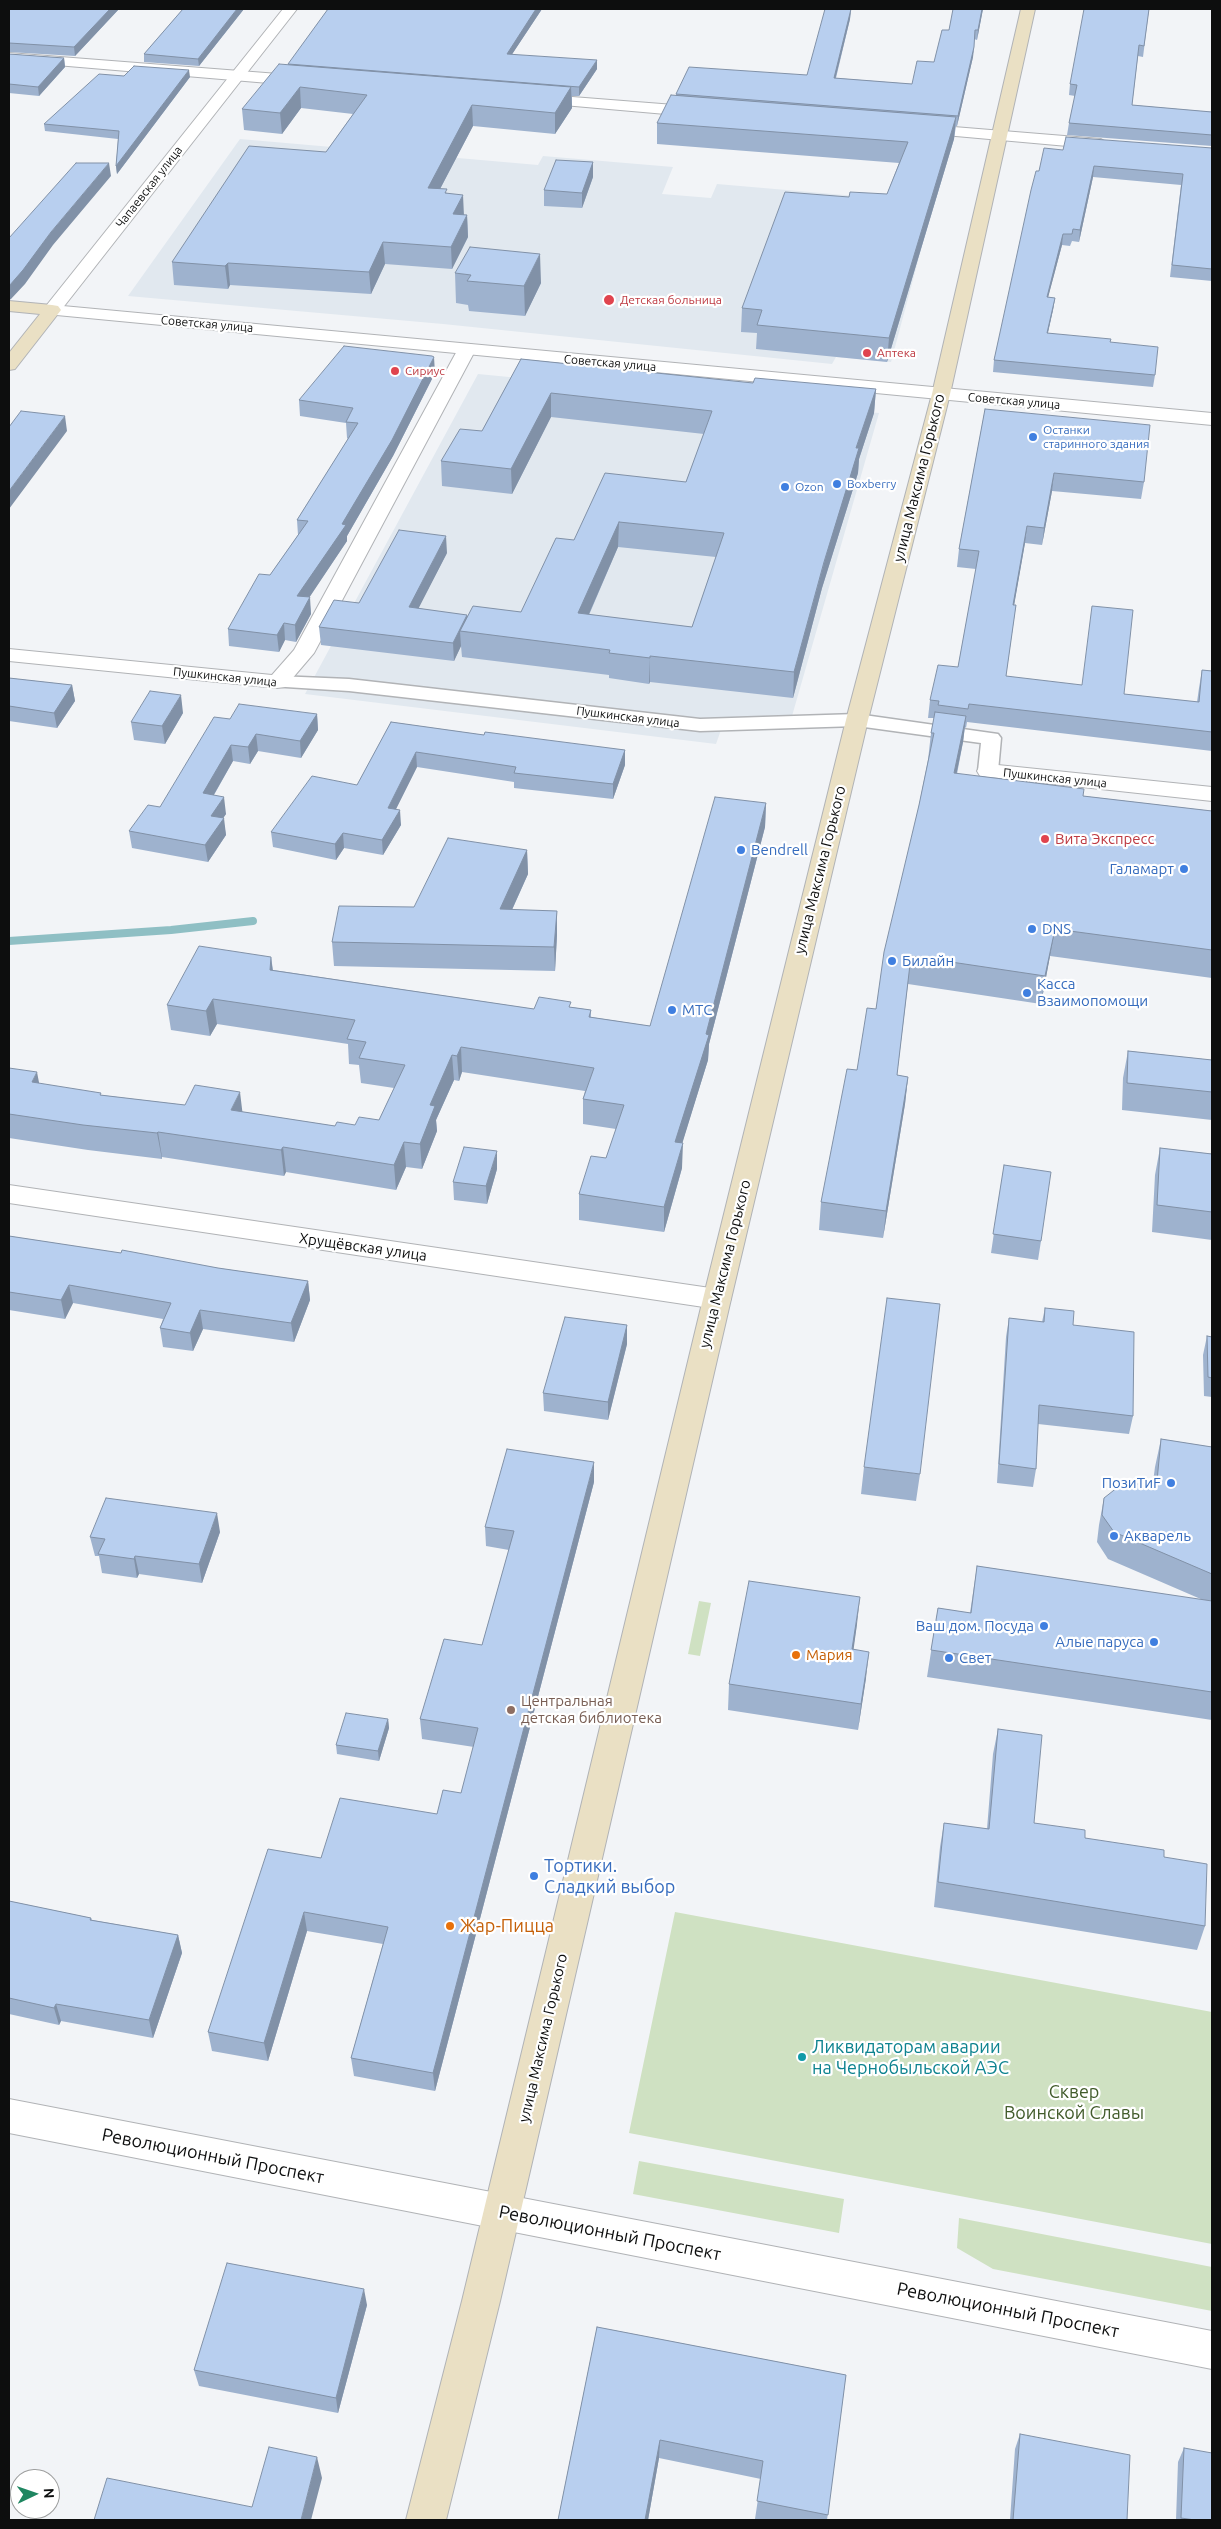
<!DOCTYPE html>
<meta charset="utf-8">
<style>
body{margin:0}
#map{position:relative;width:1221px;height:2529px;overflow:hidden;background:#f2f4f7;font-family:Ubuntu,sans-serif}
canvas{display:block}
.frame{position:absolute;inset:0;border:10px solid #0d0e0e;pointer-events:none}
.north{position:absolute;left:10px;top:2469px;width:50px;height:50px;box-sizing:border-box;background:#fff;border:1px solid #9e9f9f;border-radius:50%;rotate:87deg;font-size:14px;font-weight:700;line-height:20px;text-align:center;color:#0d0e0e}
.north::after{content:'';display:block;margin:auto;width:18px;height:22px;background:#1f8661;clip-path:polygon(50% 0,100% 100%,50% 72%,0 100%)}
</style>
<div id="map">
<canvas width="1221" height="2529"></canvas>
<div class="frame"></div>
<div class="north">N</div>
</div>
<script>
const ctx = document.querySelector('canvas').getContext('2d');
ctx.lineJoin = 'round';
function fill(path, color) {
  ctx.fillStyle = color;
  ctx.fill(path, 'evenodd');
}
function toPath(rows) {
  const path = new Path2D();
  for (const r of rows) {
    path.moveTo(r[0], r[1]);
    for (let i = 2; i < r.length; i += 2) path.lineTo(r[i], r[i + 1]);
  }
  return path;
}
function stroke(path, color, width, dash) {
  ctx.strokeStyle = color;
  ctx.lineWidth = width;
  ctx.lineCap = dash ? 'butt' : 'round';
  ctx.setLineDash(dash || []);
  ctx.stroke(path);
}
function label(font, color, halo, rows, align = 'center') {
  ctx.font = font + ' Ubuntu,sans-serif';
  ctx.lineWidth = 4.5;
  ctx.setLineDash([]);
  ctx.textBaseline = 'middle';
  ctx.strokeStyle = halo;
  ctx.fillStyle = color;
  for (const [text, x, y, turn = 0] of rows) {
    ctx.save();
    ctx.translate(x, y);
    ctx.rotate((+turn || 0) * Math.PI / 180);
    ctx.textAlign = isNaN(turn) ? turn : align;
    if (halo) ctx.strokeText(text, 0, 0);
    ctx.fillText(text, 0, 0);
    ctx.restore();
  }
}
const built = toPath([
 [240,139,538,165,543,156,673,167,662,194,711,198,717,184,856,196,925,235,891,362,836,357,832,364,443,324,128,296],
 [478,374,879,413,790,723,722,727,716,744,305,694]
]);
const green = toPath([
 [699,1601,711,1603,700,1656,688,1654],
 [675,1912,1212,2012,1212,2244,629,2133],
 [639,2161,844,2199,839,2233,633,2194],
 [959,2218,1212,2267,1212,2311,993,2269,957,2248]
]);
const stream = toPath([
 [9,941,171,930,253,921]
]);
const pedestrian = toPath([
 [277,676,349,679,700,719,857,714,998,734,1001,738,998,771,995,775,988,777,981,775,978,771,981,743,857,726,700,731,349,691,270,686,267,682,270,678,277,676]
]);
const minor = toPath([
 [283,9,297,9,58,314,46,314,43,310,46,306,283,9],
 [467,344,473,345,476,349,314,653,285,687,277,688,9,661,9,649,272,675,294,650,458,349,461,345,467,344],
 [988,764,1212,787,1212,801,980,776,977,771,980,766,988,764],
 [9,1185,717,1289,727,1292,731,1299,727,1306,717,1309,9,1203,9,1185]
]);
const tertiary = toPath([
 [9,53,304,76,312,81,304,86,9,61,9,53],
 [534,94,700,107,708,112,700,117,529,102,526,99,529,96,534,94],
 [917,124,1101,139,1109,144,1101,149,911,132,909,129,911,126,917,124],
 [52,305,1212,413,1212,425,46,314,43,310,46,306,52,305],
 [9,2099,1212,2331,1212,2369,9,2133,9,2099]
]);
const secondary = toPath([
 [1021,9,1035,9,950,394,868,720,731,1299,500,2301,446,2520,406,2520,462,2301,703,1299,846,720,932,394,1021,9],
 [9,301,52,305,58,306,61,310,15,369,9,370,9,353,40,314,9,311,9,301]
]);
const wall = toPath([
 [9,9,119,9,75,56,9,52],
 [183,9,244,9,199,66,144,62,144,54],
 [328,9,542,9,512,54,597,69,579,96,572,96,572,108,555,134,473,126,440,189,447,193,464,215,467,215,468,237,452,269,385,264,371,294,230,285,228,289,174,285,172,262,326,152,353,114,301,108,282,134,244,130,242,109,288,65],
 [851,9,850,19,836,78,912,84,934,62,949,30,983,9,977,40,974,39,973,57,957,126,956,126,954,139,887,362,756,349,757,333,741,332,742,308,849,197,887,194,899,163,657,144,657,123,676,95,676,94,807,75],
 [1149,9,1143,57,1138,56,1132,105,1212,112,1212,147,1212,146,1067,135,1069,123,1075,96,1069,95,1070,84],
 [9,54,64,58,65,67,39,96,9,93],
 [124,76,190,77,117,174,116,166,118,139,45,131,44,124],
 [1212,148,1212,281,1170,277,1181,185,1093,177,1079,242,1072,241,1070,246,1062,245,1048,297,1055,298,1053,310,1048,333,1110,342,1155,375,1153,387,993,372,994,360,1039,171,1063,150],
 [593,162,593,177,582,208,544,206,544,190],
 [455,273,541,283,525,316,469,311,468,305,456,303],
 [521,359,753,383,876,389,874,413,859,459,858,473,822,588,793,698,650,682,649,684,609,678,609,675,462,657,461,646,454,661,321,645,319,627,359,603,447,553,418,608,467,617,521,612,574,540,686,482,704,434,551,417,512,494,442,486,441,461,482,431],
 [618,547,716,557,692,627,589,615],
 [435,373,393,456,347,536,347,541,309,597,311,614,296,642,285,640,279,652,229,646,228,629,270,575,298,535,297,520,348,439,347,438,346,423,300,416,299,400],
 [985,409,1144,482,1141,499,1052,491,1042,545,1025,543,1014,605,1016,605,1006,676,1124,694,1197,702,1199,688,1202,670,1212,671,1212,751,967,722,966,728,965,727,963,742,957,774,1083,796,1212,811,1212,978,1050,956,1041,1004,908,984,897,1075,908,1077,905,1104,883,1238,819,1230,821,1202,857,1070,876,1009,919,805,928,760,931,733,934,718,928,718,930,700,958,667,976,569,957,567,959,549],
 [9,678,72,685,75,701,57,728,9,721],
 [183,713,165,744,134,740,131,722],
 [317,714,318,730,301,758,258,751,250,764,233,761,214,795,226,814,223,818,226,835,208,862,132,848,129,831,160,807,230,719],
 [391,722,484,735,625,750,625,765,613,799,514,788,514,782,417,767,396,809,401,825,383,855,344,848,336,860,273,847,271,832,357,785],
 [766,803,765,827,709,1044,708,1060,682,1143,682,1168,664,1232,579,1220,579,1194,606,1158,616,1129,583,1124,583,1099,585,1091,462,1072,459,1081,454,1080,436,1120,437,1131,422,1169,406,1167,396,1190,286,1172,284,1176,162,1157,162,1159,88,1150,9,1138,9,1068,40,1084,101,1095,243,1112,335,1126,355,1125,379,1120,394,1088,361,1083,359,1065,349,1064,348,1044,217,1024,210,1036,171,1030,167,1005,271,957,273,970,534,1009,571,1007,591,1010,591,1017,650,1026],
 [527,850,528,874,512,910,557,911,557,935,555,971,334,966,332,942,414,907],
 [1128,1051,1212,1060,1212,1120,1122,1110,1123,1078],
 [1160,1148,1212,1154,1212,1240,1152,1232,1155,1175],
 [1004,1165,1041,1241,1038,1260,991,1253],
 [497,1169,487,1204,454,1200,453,1182],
 [9,1236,218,1268,308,1281,310,1300,294,1342,203,1329,193,1351,163,1347,160,1328,163,1319,73,1303,65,1319,9,1310],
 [1045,1308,1073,1325,1133,1416,1129,1434,1038,1424,1036,1469,1033,1487,997,1483,1006,1337,1009,1318,1042,1322],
 [627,1325,627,1344,608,1420,544,1411,543,1393],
 [1207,1336,1212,1337,1212,1397,1204,1396,1203,1355],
 [1161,1439,1212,1447,1212,1720,927,1677,938,1608,970,1613,977,1566,1203,1600,1108,1559,1097,1542,1099,1525,1104,1498,1153,1482,1155,1467],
 [864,1467,920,1474,916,1501,861,1494],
 [594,1482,435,2091,354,2076,351,2058,383,1944,307,1931,268,2061,212,2051,208,2032,321,1858,437,1814,461,1793,474,1747,422,1739,420,1719,482,1645,509,1550,486,1546,485,1527],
 [220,1532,202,1583,139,1574,137,1578,102,1573,99,1556,95,1556,90,1537],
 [857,1624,853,1649,866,1678,858,1730,728,1710,729,1684],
 [388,1719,389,1728,379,1761,337,1754,336,1745],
 [998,1729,1034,1823,1085,1838,1164,1857,1205,1926,1197,1950,934,1907,940,1847,944,1823,987,1829,993,1754],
 [9,1901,91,1918,92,1920,178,1935,182,1953,153,2038,61,2021,59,2025,9,2014],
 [367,2305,338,2413,199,2386,194,2370],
 [597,2327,846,2375,827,2520,764,2520,755,2519,761,2479,659,2458,648,2520,558,2520],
 [1020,2434,1127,2520,1010,2520,1015,2449],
 [1184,2448,1212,2520,1176,2520,1178,2462]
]);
const shadedWall = toPath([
 [110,9,119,9,75,56,74,47],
 [237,9,244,9,199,66,198,59],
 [536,9,542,9,507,62,507,54],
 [851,9,850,19,833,88,834,78],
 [982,9,983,9,977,40,978,30],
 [974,47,973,57,957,126,958,116],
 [64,58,65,67,39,96,38,87],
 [597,60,597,69,579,96,579,87],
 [189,70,190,77,117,174,116,166],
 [300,87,301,108,282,134,280,113],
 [571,87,572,108,555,134,555,113],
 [472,105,473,126,429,210,428,188],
 [956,117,954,139,887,362,889,338],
 [593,162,593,177,582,208,582,193],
 [109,163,111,176,53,245,25,284,11,299,9,300,9,286,51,232],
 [1094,166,1093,177,1079,242,1080,230],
 [463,195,464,216,453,214],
 [467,215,468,237,452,269,451,247],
 [1063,234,1062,245,1045,309,1047,297],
 [383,242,385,264,371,294,369,272],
 [540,254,541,283,525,316,524,286],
 [228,263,230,285,228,289,225,266],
 [1055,298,1053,310,1045,345,1047,333],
 [434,357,435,373,393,456,347,536,347,541,299,613,297,596,342,524],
 [876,389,874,413,859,459,858,473,822,588,793,698,794,672,856,448],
 [551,393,551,417,512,494,511,469],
 [65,416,67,431,9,509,9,491],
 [1054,473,1052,491,1042,545,1044,528],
 [619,522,618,547,578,639,578,613],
 [1027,526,1025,543,1011,623,1013,605],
 [446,536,447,553,410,625,409,607],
 [310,597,311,614,296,642,295,625],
 [467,615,468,632,460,631,461,646,454,661,453,643],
 [284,623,285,640,279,652,277,635],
 [650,656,650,682,649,684,650,658],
 [72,685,75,701,57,728,54,713],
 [181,695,183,713,165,744,162,726],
 [317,714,318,730,301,758,300,741],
 [966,716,963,742,951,800,954,773],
 [256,734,258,751,250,764,248,747],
 [231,745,233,761,205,810,203,793],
 [625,750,625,765,613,799,613,784],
 [416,752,417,767,389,823,388,808],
 [224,797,226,814,213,833,211,816],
 [766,803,765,827,709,1044,708,1060,675,1167,675,1142,706,1034],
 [400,810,401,825,383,855,382,840],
 [224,818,226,835,208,862,205,845],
 [343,833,344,848,336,860,335,844],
 [527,850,528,874,501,934,500,909],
 [557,911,557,935,555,971,554,947],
 [1055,929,1050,956,1041,1004,1045,976],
 [271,957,274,982,270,970],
 [213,999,217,1024,210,1036,206,1011],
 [461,1047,462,1072,459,1081,457,1056],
 [452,1055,454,1080,436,1120,437,1131,422,1169,420,1144,430,1105],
 [37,1072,42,1098,32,1082],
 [908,1077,905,1104,883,1238,886,1211],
 [240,1092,243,1117,231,1110],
 [158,1132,162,1157,162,1159,157,1133],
 [404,1142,406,1167,396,1190,394,1165],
 [683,1143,682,1168,664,1232,664,1207],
 [283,1147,286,1172,284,1176,281,1150],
 [497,1151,497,1169,487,1204,486,1186],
 [308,1281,310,1300,294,1342,291,1323],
 [69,1285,73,1303,65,1319,61,1300],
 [200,1310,203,1329,193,1351,190,1333],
 [627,1325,627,1344,608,1420,608,1402],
 [594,1462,594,1482,435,2091,433,2073],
 [217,1513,220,1532,202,1583,199,1564],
 [135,1556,139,1574,137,1578,134,1559],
 [860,1597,857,1624,850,1676,852,1649],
 [869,1652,866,1678,858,1730,861,1704],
 [388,1719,389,1728,379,1761,378,1751],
 [304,1912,307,1931,268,2061,264,2043],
 [178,1935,182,1953,153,2038,149,2020],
 [56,2004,61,2021,59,2025,54,2008],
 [364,2289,367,2305,338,2413,336,2398],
 [660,2440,659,2458,648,2520,645,2520],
 [317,2457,322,2478,311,2520,301,2520]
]);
const building = toPath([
 [9,9,110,9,74,47,9,43,9,9],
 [183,9,237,9,198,59,144,54,183,9],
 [328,9,536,9,507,54,597,60,579,87,288,64,328,9],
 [825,9,851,9,834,78,912,84,917,61,934,62,942,30,949,30,953,9,982,9,978,30,975,30,974,47,958,116,676,94,689,67,807,75,825,9],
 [1084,9,1149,9,1144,46,1139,45,1132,105,1212,112,1212,135,1069,123,1077,85,1070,84,1084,9],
 [9,54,64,58,38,87,9,84,9,54],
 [279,64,571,87,555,113,472,105,428,188,447,189,445,193,463,195,453,214,467,215,451,247,383,242,369,272,228,263,225,266,172,262,249,146,326,152,367,95,300,87,280,113,242,109,279,64],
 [134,66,189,70,116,166,119,131,44,124,99,74,124,76,134,66],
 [671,95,956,117,889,338,757,325,762,310,742,308,785,192,849,197,850,192,887,194,908,142,657,123,671,95],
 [1066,137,1212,148,1212,269,1172,265,1183,174,1094,166,1080,230,1073,229,1072,234,1063,234,1047,297,1055,298,1047,333,1111,339,1110,342,1158,347,1155,375,994,360,1031,190,1036,171,1039,171,1044,148,1063,150,1066,137],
 [556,160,593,162,582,193,544,190,556,160],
 [76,163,109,163,51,232,23,270,9,286,9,238,76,163],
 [470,247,540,254,524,286,467,281,471,275,455,273,470,247],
 [344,346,432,356,434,357,392,440,342,524,346,525,297,596,310,597,295,625,284,623,277,635,228,629,259,574,270,575,308,521,297,520,358,423,346,422,353,408,299,400,344,346],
 [521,359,753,383,755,378,876,389,856,448,859,448,824,562,794,672,650,656,650,658,609,653,610,650,460,631,473,606,521,612,556,538,574,540,605,473,686,482,712,411,551,393,511,469,441,461,460,429,482,431,521,359],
 [619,522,724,533,692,627,578,613,619,522],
 [985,409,1150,425,1144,482,1054,473,1044,528,1027,526,1013,605,1016,605,1006,676,1082,685,1092,606,1133,610,1124,694,1199,702,1202,670,1212,671,1212,732,969,704,968,709,938,705,939,701,930,700,938,665,958,667,979,551,959,549,985,409],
 [21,411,65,416,9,491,9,427,21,411],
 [399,530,446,536,409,607,467,615,453,643,319,627,334,600,359,603,399,530],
 [9,678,72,685,54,713,9,706,9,678],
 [150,691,181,695,162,726,131,722,150,691],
 [239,704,317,714,300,741,256,734,248,747,231,745,203,793,224,797,211,816,224,818,205,845,129,831,148,805,160,807,214,717,230,719,239,704],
 [935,712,966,716,954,773,1084,789,1083,796,1212,811,1212,950,1055,929,1045,976,911,956,897,1075,908,1077,886,1211,821,1202,847,1069,857,1070,867,1008,876,1009,884,952,919,805,934,733,931,733,935,712],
 [391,722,484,735,485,732,625,750,613,784,514,773,516,767,416,752,388,808,400,810,382,840,343,833,335,844,271,832,312,776,357,785,391,722],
 [715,797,766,803,706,1034,709,1035,675,1142,683,1143,664,1207,579,1194,591,1156,606,1158,624,1105,583,1099,594,1068,461,1047,457,1056,452,1055,430,1105,435,1106,420,1144,404,1142,394,1165,283,1147,281,1150,158,1132,157,1133,83,1125,9,1114,9,1068,37,1072,32,1082,101,1093,100,1095,185,1105,195,1085,240,1092,231,1110,335,1126,337,1122,355,1125,359,1117,379,1120,405,1065,359,1058,366,1042,347,1039,355,1020,213,999,206,1011,167,1005,199,946,271,957,270,970,534,1009,539,997,571,1002,569,1007,591,1010,589,1017,650,1026,715,797],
 [448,838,527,850,500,909,557,911,554,947,332,942,339,906,414,907,448,838],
 [1128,1051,1212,1060,1212,1092,1127,1083,1128,1051],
 [464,1147,497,1151,486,1186,453,1182,464,1147],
 [1160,1148,1212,1154,1212,1212,1157,1205,1160,1148],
 [1004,1165,1051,1172,1041,1241,993,1234,1004,1165],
 [9,1236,121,1253,122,1250,218,1268,308,1281,291,1323,200,1310,190,1333,160,1328,171,1303,69,1285,61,1300,9,1292,9,1236],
 [887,1298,940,1304,920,1474,864,1467,887,1298],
 [1045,1308,1074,1311,1073,1325,1134,1332,1133,1416,1039,1405,1036,1469,999,1464,1009,1318,1044,1322,1045,1308],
 [565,1317,627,1325,608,1402,543,1393,565,1317],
 [1207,1336,1212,1337,1212,1378,1208,1377,1207,1336],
 [1161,1439,1212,1447,1212,1574,1114,1532,1102,1515,1104,1498,1118,1487,1157,1481,1161,1439],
 [507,1449,594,1462,433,2073,351,2058,388,1927,304,1912,264,2043,208,2032,268,1849,321,1858,340,1798,437,1814,443,1790,461,1793,478,1728,420,1719,444,1639,482,1645,514,1531,485,1527,507,1449],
 [106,1498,217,1513,199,1564,135,1556,134,1559,98,1554,105,1539,90,1537,106,1498],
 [977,1566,1212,1601,1212,1692,931,1650,938,1608,971,1613,977,1566],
 [749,1581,860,1597,852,1649,869,1652,861,1704,729,1684,749,1581],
 [346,1713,388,1719,378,1751,336,1745,346,1713],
 [998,1729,1042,1735,1034,1823,1085,1830,1085,1838,1164,1850,1164,1857,1207,1864,1205,1926,938,1882,944,1823,989,1829,998,1729],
 [9,1901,91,1918,90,1920,178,1935,149,2020,56,2004,54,2008,9,1998,9,1901],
 [227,2263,364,2289,336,2398,194,2370,227,2263],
 [597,2327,846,2375,828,2515,757,2501,763,2461,660,2440,645,2520,558,2520,597,2327],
 [1020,2434,1130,2455,1127,2520,1013,2520,1020,2434],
 [269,2447,317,2457,301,2520,94,2520,107,2478,252,2507,269,2447],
 [1184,2448,1212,2453,1212,2520,1195,2520,1181,2518,1184,2448]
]);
const markers = [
 [609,300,6,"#e0444e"],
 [867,353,5,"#e0444e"],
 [395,371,5,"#e0444e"],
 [1033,437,5,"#3f7fe0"],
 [837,484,5,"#3f7fe0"],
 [785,487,5,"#3f7fe0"],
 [1045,839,5,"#e0444e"],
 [741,850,5,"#3f7fe0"],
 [1184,869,5,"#3f7fe0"],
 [1032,929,5,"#3f7fe0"],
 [892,961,5,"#3f7fe0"],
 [1027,993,5,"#3f7fe0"],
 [672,1010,5,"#3f7fe0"],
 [1171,1483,5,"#3f7fe0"],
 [1114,1536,5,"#3f7fe0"],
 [1044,1626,5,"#3f7fe0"],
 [1154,1642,5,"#3f7fe0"],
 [796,1655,5,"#e8710a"],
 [949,1658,5,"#3f7fe0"],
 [511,1710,5,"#8d6e63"],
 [534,1876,5,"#3f7fe0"],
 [450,1926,5,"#e8710a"],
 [802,2057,5,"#0f9aa8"]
];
const farStreetnames = [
 ["Чапаевская улица",149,187,-52],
 ["Советская улица",207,324,5],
 ["Советская улица",610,363,5],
 ["Советская улица",1014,401,5],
 ["Пушкинская улица",225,677,6],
 ["Пушкинская улица",628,717,7],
 ["Пушкинская улица",1055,778,6]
];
const farHealthnames = [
 ["Детская больница",620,300],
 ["Аптека",877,353],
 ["Сириус",405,371]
];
const farShopnames = [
 ["Останки",1043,430],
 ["старинного здания",1043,444],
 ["Boxberry",847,484],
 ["Ozon",795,487]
];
const streetNames = [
 ["улица Максима Горького",919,478,-76],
 ["улица Максима Горького",820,870,-76],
 ["Хрущёвская улица",363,1247,8],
 ["улица Максима Горького",725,1264,-76],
 ["улица Максима Горького",543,2038,-77]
];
const healthNames = [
 ["Вита Экспресс",1055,839]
];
const shopNames = [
 ["Bendrell",751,850],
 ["Галамарт",1174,869,"right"],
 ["DNS",1042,929],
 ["Билайн",902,961],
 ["Касса",1037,984],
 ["Взаимопомощи",1037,1001],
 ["МТС",682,1010],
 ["ПозиТиF",1161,1483,"right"],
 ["Акварель",1124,1536],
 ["Ваш дом. Посуда",1034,1626,"right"],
 ["Алые паруса",1144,1642,"right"],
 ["Свет",959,1658]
];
const foodNames = [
 ["Мария",806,1655]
];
const educationNames = [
 ["Центральная",521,1701],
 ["детская библиотека",521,1718]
];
const nearShopnames = [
 ["Тортики.",544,1866],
 ["Сладкий выбор",544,1887]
];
const nearFoodnames = [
 ["Жар-Пицца",460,1926]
];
const nearCulturenames = [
 ["Ликвидаторам аварии",812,2047],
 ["на Чернобыльской АЭС",812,2068]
];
const nearParknames = [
 ["Сквер",1074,2092],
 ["Воинской Славы",1074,2113]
];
const nearStreetnames = [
 ["Революционный Проспект",213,2156,11],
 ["Революционный Проспект",610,2233,11],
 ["Революционный Проспект",1008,2310,11]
];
fill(built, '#e1e8ef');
fill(green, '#cfe1c2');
stroke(stream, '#8fbfc4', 8);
stroke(pedestrian, '#b1b3b6', 3);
stroke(minor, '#b1b3b6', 2);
stroke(tertiary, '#b1b3b6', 2);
stroke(secondary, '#b1b3b6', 2);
fill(pedestrian, '#fff');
fill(minor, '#fff');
fill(tertiary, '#fff');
fill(secondary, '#eae0c4');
fill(wall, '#9eb2ce');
fill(shadedWall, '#8191a7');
fill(building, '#b8cfef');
stroke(building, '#8191a7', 1);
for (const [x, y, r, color] of markers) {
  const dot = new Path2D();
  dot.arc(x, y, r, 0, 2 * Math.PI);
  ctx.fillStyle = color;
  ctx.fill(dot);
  stroke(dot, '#fff', 2);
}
label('12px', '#0d0e0e', '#fff', farStreetnames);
label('12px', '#be3a42', '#fff', farHealthnames, 'left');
label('12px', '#366cbe', '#fff', farShopnames, 'left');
label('15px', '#0d0e0e', '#fff', streetNames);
label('15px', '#be3a42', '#fff', healthNames, 'left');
label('15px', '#366cbe', '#fff', shopNames, 'left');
label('15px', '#c56008', '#fff', foodNames, 'left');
label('15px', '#785e54', '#fff', educationNames, 'left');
label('18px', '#366cbe', '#fff', nearShopnames, 'left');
label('18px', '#c56008', '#fff', nearFoodnames, 'left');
label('18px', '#0d838f', '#fff', nearCulturenames, 'left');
label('18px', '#425c2b', '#fff', nearParknames);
label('18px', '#0d0e0e', '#fff', nearStreetnames);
</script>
